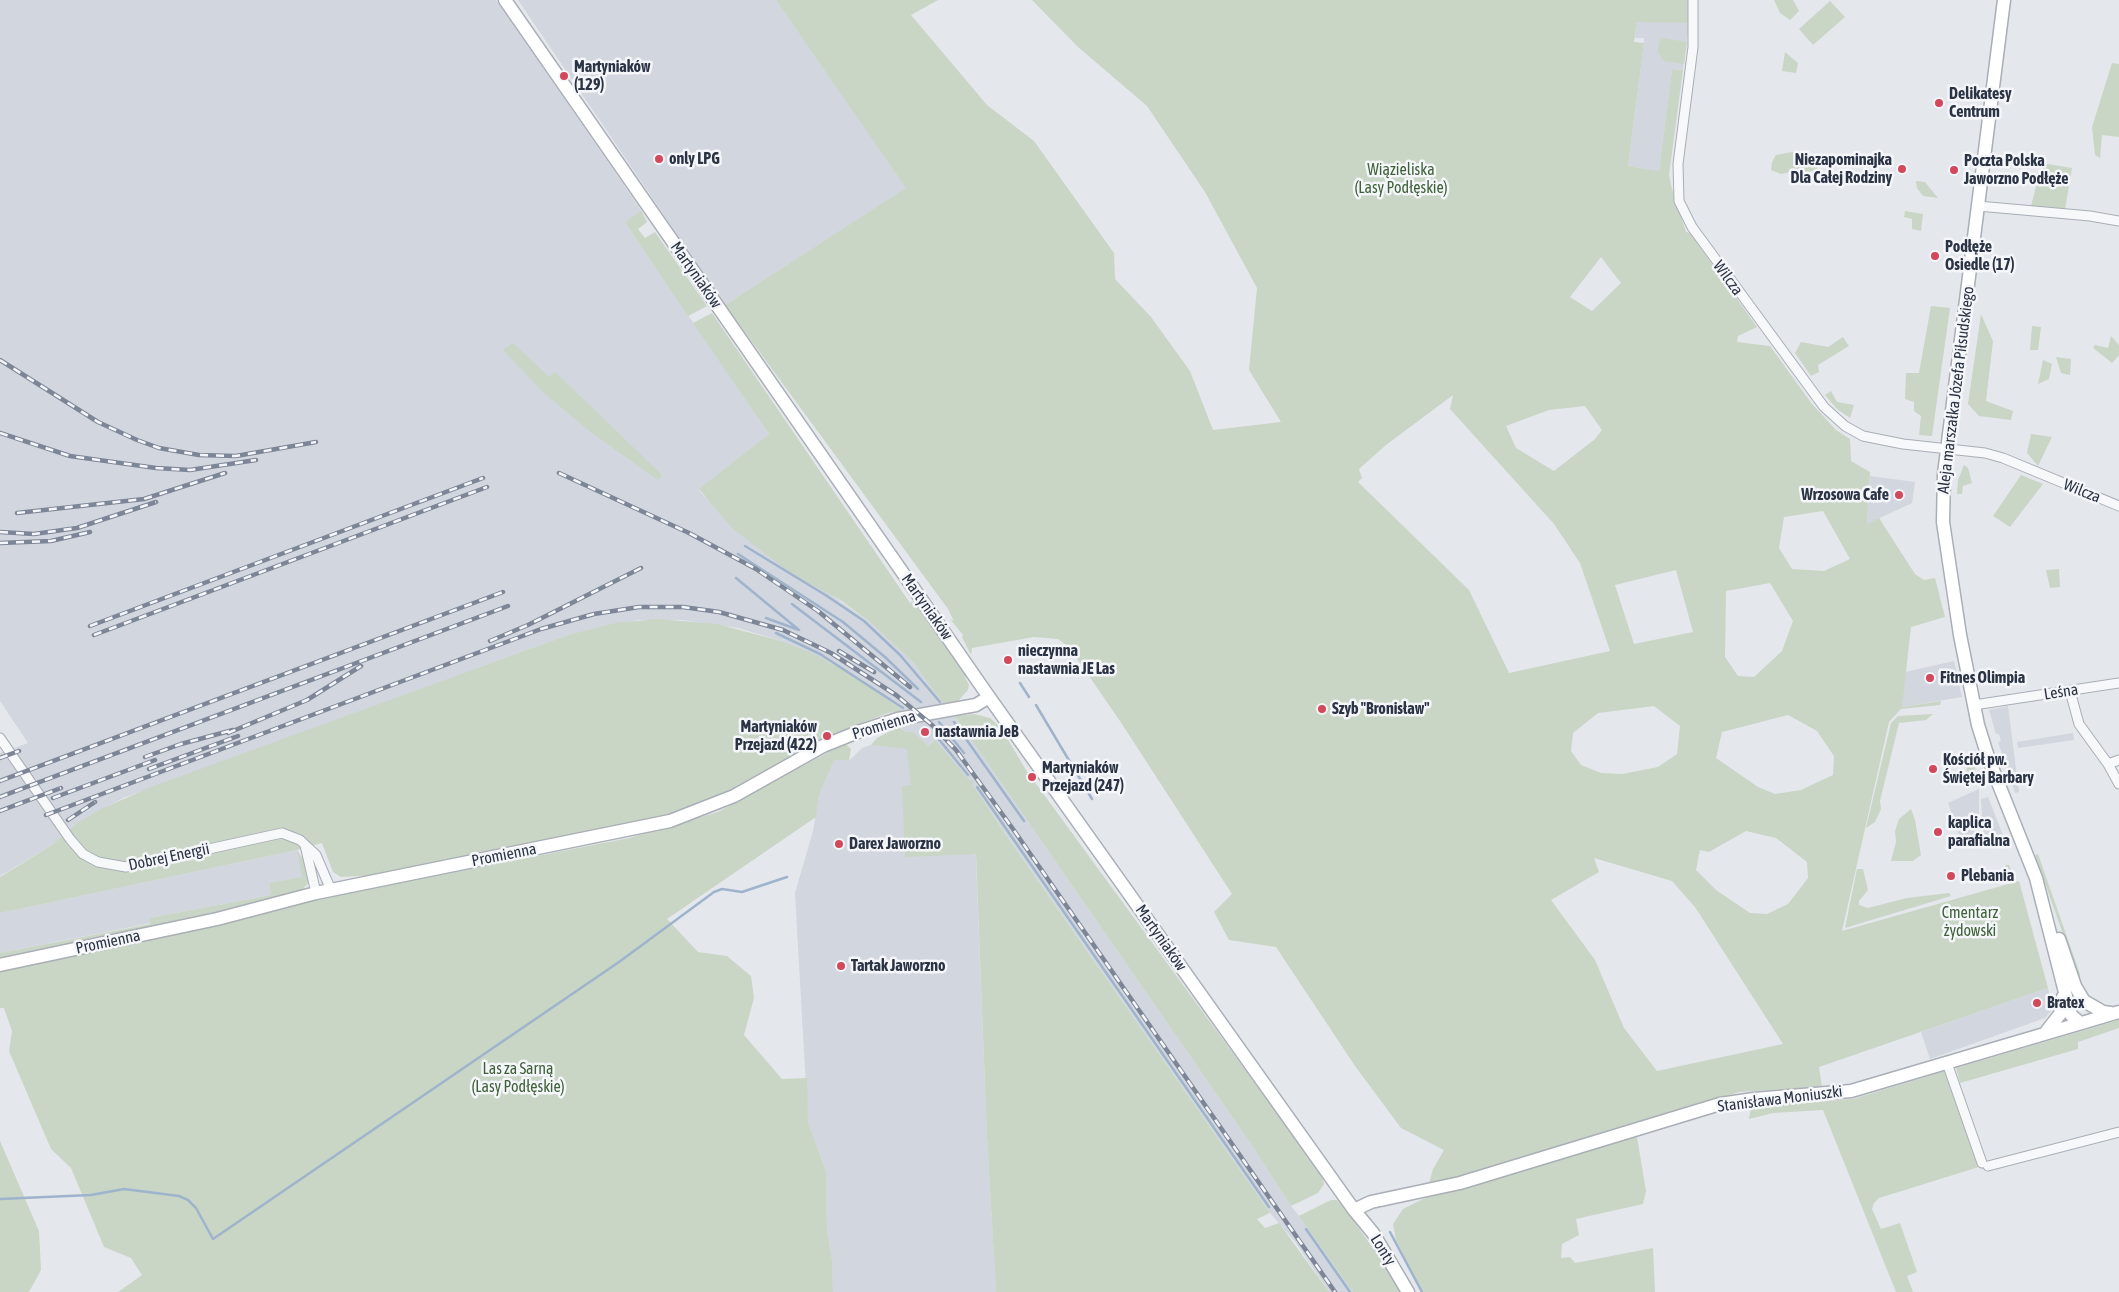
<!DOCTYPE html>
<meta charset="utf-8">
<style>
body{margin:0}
canvas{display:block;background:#e4e7ec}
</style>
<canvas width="2119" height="1292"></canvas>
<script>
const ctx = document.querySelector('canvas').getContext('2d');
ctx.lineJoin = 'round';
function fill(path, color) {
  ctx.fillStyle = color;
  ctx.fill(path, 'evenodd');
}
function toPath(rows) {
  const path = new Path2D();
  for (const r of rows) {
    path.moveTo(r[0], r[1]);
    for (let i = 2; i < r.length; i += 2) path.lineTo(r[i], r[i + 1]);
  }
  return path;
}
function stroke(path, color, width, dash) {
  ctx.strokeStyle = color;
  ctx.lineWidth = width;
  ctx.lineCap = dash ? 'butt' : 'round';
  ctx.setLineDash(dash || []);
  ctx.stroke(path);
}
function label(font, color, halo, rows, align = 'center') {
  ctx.font = font + ' "Asap Condensed",sans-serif';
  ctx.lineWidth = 5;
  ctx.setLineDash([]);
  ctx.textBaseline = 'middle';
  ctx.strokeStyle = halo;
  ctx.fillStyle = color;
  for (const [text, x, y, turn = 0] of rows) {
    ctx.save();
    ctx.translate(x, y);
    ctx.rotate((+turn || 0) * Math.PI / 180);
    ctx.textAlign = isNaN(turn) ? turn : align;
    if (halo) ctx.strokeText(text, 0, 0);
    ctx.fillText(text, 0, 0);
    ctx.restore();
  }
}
const built = toPath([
 [0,0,496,0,641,210,625,222,769,434,699,490,704,496,827,592,871,623,913,662,945,704,903,711,830,662,781,641,738,628,682,620,638,620,568,635,123,798,77,823,52,845,0,876,0,753,28,743,0,701],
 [518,0,776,0,907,188,725,305],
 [1637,21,1689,23,1683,70,1672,69,1659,171,1628,166,1644,43,1644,38,1635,38],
 [1870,476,1915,482,1912,503,1867,524],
 [1954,661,1962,697,1902,707,1905,672],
 [2008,706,2019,792,2015,793,1998,742,2001,741,1999,734,1996,734,1989,710],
 [955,716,1251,1144,1291,1206,1308,1227,1353,1292,1329,1292,1296,1243,1270,1213,973,787,987,1138,996,1292,833,1292,832,1259,827,1231,826,1171,808,1122,795,893,813,831,819,795,834,759,850,760,862,748,871,745,933,751,934,740,928,746,898,727,917,721],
 [2073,733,2074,740,2018,748,2017,742],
 [1979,789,1979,836,1961,841,1948,803],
 [1988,797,2004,838,1984,844,1981,799],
 [297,850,303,877,269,883,271,895,150,918,151,923,0,953,0,913],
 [2048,988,2053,1008,2045,1018,1930,1059,1921,1032]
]);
const green = toPath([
 [776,0,938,0,911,15,987,105,1034,141,1114,253,1115,279,1151,317,1190,371,1213,430,1281,422,1249,370,1257,288,1205,192,1147,106,1078,47,1032,0,1688,0,1689,23,1637,22,1634,42,1644,43,1628,166,1659,171,1672,69,1683,70,1669,175,1672,189,1686,232,1690,233,1757,327,1738,336,1737,342,1770,346,1812,404,1836,430,1850,439,1851,461,1870,472,1867,524,1879,518,1915,574,1924,580,1935,578,1945,617,1911,627,1902,707,1941,701,1940,705,1901,709,1889,722,1842,931,2019,881,2048,988,1819,1067,1822,1087,1739,1092,1635,1125,1646,1191,1643,1204,1576,1219,1579,1235,1562,1244,1561,1258,1570,1257,1575,1263,1653,1248,1655,1292,1422,1292,1396,1240,1393,1224,1403,1209,1425,1198,1433,1169,1444,1150,1401,1128,1355,1066,1276,947,1229,940,1214,912,1232,894,1122,724,1069,647,1058,639,1034,637,972,648,971,655,962,637,963,635,950,619,954,621,948,609,725,305,906,188],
 [1601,257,1621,283,1592,311,1570,297],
 [1453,395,1450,409,1554,524,1580,563,1610,651,1509,673,1469,590,1358,482,1362,478,1359,469,1386,445],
 [1585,406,1602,430,1595,439,1554,471,1516,448,1506,426,1549,410],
 [1823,511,1850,559,1824,571,1792,569,1779,548,1784,517],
 [1676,570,1693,632,1634,644,1615,585],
 [1770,583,1793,621,1782,651,1754,677,1738,676,1725,657,1726,591],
 [1654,706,1680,726,1677,754,1658,767,1622,774,1601,773,1581,765,1571,751,1573,733,1598,713],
 [1788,715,1817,731,1834,756,1833,775,1801,790,1775,794,1758,787,1716,758,1722,732],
 [1746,831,1776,838,1807,862,1808,878,1788,904,1767,914,1750,913,1716,890,1696,870,1700,850,1709,852],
 [1594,858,1672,881,1695,907,1783,1044,1657,1071,1624,1028,1595,960,1551,900,1599,872],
 [1774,0,1793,0,1799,11,1790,20,1780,13],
 [1830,1,1845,17,1813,45,1799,29],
 [1662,38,1687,42,1684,64,1664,61,1658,52,1659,42],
 [1785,52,1798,63,1796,73,1782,71],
 [2112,63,2119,64,2119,137,2102,135,2100,158,2095,155,2092,127],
 [1792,152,1817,158,1818,170,1807,172,1799,182,1793,181,1790,172,1781,174,1771,170,1772,162,1776,155],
 [2042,163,2072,168,2065,209,2031,206],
 [1916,181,1925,182,1938,198,1923,196,1917,188],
 [641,210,647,222,638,229,645,238,655,232,707,306,688,316,625,222],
 [1905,211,1923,214,1921,231,1912,229,1912,219,1904,217],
 [1931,306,1950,308,1932,436,1919,435,1921,416,1914,411,1914,402,1905,399,1906,373,1919,373],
 [712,313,910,603,916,600,967,675,965,677,969,685,968,690,957,702,944,704,913,662,871,623,842,601,789,572,732,528,699,489,769,434,693,323],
 [1981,314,1993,341,1986,401,2013,411,2011,420,1979,416,1968,404],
 [2032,326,2041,327,2038,350,2030,350],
 [2111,336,2119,345,2119,355,2112,363,2093,348,2095,345,2108,348],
 [1843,337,1849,346,1818,365,1819,372,1811,376,1795,353,1801,342,1828,347],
 [513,343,549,377,555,372,662,475,658,480,592,433,544,393,503,350],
 [2056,357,2071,359,2070,375,2061,373],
 [2043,360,2052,364,2049,379,2038,384],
 [1831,391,1837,402,1854,405,1850,418,1837,409,1825,395],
 [2031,434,2052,437,2038,466,2027,453],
 [1964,465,1968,468,1972,483,1963,486,1962,494,1957,494,1958,480],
 [2021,475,2043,484,2010,527,1993,516],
 [2059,569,2060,587,2050,588,2046,570],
 [658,619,717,624,781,641,814,654,848,672,903,711,888,713,856,725,740,787,704,803,663,817,362,880,361,876,341,877,333,872,322,843,297,850,303,859,309,882,302,890,288,895,249,907,0,959,0,953,150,924,150,918,271,895,269,883,302,877,297,850,0,913,0,877,52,845,77,823,101,809,151,787,568,635,616,623],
 [974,714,990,718,1001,728,1026,770,1297,1141,1323,1179,1324,1184,1318,1193,1291,1206,1251,1144,955,716],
 [1933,714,1926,720,1899,723,1880,801,1881,809,1875,822,1866,828,1891,723,1898,716],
 [898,727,906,732,913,732,928,746,935,740,969,780,973,780,973,786,1002,829,1270,1213,1257,1219,1265,1228,1279,1223,1329,1292,996,1292,987,1138,976,854,905,857,902,786,911,785,907,749,871,745,877,738],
 [845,743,851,749,849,760,834,760,819,795,816,817,667,919,698,952,727,956,751,976,754,998,744,1035,782,1079,807,1078,808,1122,826,1171,827,1231,832,1259,833,1292,118,1292,142,1275,131,1258,104,1247,71,1168,51,1149,9,1051,12,1031,4,1008,0,1008,0,971,218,925,302,902,629,838,718,812],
 [1973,761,1978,781,1973,782,1971,786,1966,787,1967,762],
 [1911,809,1915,820,1921,855,1913,861,1891,861,1896,842,1895,831,1899,819],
 [2038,854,2080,974,2080,982,2035,855],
 [2006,865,2009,865,2015,879,1993,884],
 [1857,869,1863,869,1868,890,1859,901,1859,905,1868,908,1907,898,1949,893,1951,896,1845,928],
 [2119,1020,2119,1028,2078,1042,2078,1049,1960,1083,1956,1068],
 [1945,1071,1948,1072,1979,1167,1879,1198,1874,1203,1872,1209,1881,1229,1900,1223,1917,1272,1907,1276,1913,1292,1896,1292,1823,1110,1773,1113,1749,1119,1751,1107,1853,1099],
 [0,1141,39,1231,41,1270,29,1292,0,1292],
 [1331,1200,1337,1200,1343,1206,1390,1272,1402,1292,1353,1292,1299,1216]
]);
const stream = toPath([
 [745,546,827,596,864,621,900,655,940,702],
 [738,554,843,622,885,657,918,689],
 [736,578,799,630,766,618],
 [792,604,921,702],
 [776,633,820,654,903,708],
 [1020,683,1029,697],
 [1036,705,1092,799],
 [939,722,964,753],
 [954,722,1024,821],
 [937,737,968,775],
 [977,787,1269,1207],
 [0,1199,91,1195,124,1189,179,1196,188,1200,196,1208,213,1239,619,962,714,892,722,889,742,892,787,877],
 [1306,1229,1350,1292],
 [1390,1232,1422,1292]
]);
const street = toPath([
 [1693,0,1693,47,1678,164,1679,201,1692,227,1824,407,1845,426,1863,436,1903,444,1985,453,2003,458,2119,506],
 [1978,206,2090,216,2119,221],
 [2070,691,2079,724,2108,764,2119,784],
 [1974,705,2119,683],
 [0,738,70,839,83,854,98,862,126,867,282,833,300,840,316,855,331,890],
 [2108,764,2119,760],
 [305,845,316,893],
 [1947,1063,1982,1163],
 [1988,1166,2119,1132]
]);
const secondary = toPath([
 [505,0,989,697,1354,1210,1373,1233,1408,1292],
 [2004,0,1944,474,1943,522,1960,635,1978,725,1989,760,2036,878,2069,1008,2071,1015,2080,1023],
 [2059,939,2075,986,2084,1001,2103,1012,2111,1013],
 [0,965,217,919,316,893,670,821,734,796,823,746,858,732,898,719,976,705,989,697],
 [2046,1032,2060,1014,2063,997],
 [1354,1210,1371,1202,1460,1183,1720,1104,1754,1099,1851,1091,2119,1012]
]);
const rail = toPath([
 [0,360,98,422,137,440,159,448,199,455,236,456,316,442],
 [0,433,70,456,156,468,190,470,256,460],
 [559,473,689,533,756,569,818,611,910,687],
 [17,513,144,499,225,473],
 [0,532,34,534,77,528,156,502],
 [0,543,51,541,90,532],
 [90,626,483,478],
 [94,635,487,487],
 [490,641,528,625,641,568],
 [839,651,874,672],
 [228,733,307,700,361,666],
 [145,757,181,744,233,730],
 [0,758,19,751],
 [149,769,238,736],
 [0,781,503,592],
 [0,797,508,606],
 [53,798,155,760],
 [0,811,61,788],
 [46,815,541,629,594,614,639,607,683,607,719,612,783,630,831,653,896,695,932,725,956,750,1013,829,1335,1292],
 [68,820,95,802]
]);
const markers = [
 [564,76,5,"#d1495b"],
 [1939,103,5,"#d1495b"],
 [659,159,5,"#d1495b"],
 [1902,169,5,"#d1495b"],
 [1954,170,5,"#d1495b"],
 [1935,256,5,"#d1495b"],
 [1899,495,5,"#d1495b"],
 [1008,660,5,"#d1495b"],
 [1930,678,5,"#d1495b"],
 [1322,709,5,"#d1495b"],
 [925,732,5,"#d1495b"],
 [827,736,5,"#d1495b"],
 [1933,769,5,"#d1495b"],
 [1032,777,5,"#d1495b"],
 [1938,832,5,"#d1495b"],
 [839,844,5,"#d1495b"],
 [1951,876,5,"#d1495b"],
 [841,966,5,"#d1495b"],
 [2037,1003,5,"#d1495b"]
];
const poiNames = [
 ["Martyniaków",574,67],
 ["(129)",574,85],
 ["Delikatesy",1949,94],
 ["Centrum",1949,112],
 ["only LPG",669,159],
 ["Niezapominajka",1892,160,"right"],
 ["Dla Całej Rodziny",1892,178,"right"],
 ["Poczta Polska",1964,161],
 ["Jaworzno Podłęże",1964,179],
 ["Podłęże",1945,247],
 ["Osiedle (17)",1945,265],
 ["Wrzosowa Cafe",1889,495,"right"],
 ["nieczynna",1018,651],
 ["nastawnia JE Las",1018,669],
 ["Fitnes Olimpia",1940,678],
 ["Szyb \"Bronisław\"",1332,709],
 ["Martyniaków",817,727,"right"],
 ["Przejazd (422)",817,745,"right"],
 ["nastawnia JeB",935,732],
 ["Kościół pw.",1943,760],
 ["Świętej Barbary",1943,778],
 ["Martyniaków",1042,768],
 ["Przejazd (247)",1042,786],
 ["kaplica",1948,823],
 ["parafialna",1948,841],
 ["Darex Jaworzno",849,844],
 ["Plebania",1961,876],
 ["Tartak Jaworzno",851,966],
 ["Bratex",2047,1003]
];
const parkNames = [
 ["Wiązieliska",1401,170],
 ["(Lasy Podłęskie)",1401,188],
 ["Cmentarz",1970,913],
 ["żydowski",1970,931],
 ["Las za Sarną",518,1069],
 ["(Lasy Podłęskie)",518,1087]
];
const streetNames = [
 ["Martyniaków",696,275,55],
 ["Wilcza",1728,278,54],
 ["Aleja marszałka Józefa Piłsudskiego",1956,390,-83],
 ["Wilcza",2082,491,22],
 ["Martyniaków",927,607,55],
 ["Leśna",2061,692,-9],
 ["Promienna",884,725,-17],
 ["Promienna",504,855,-11],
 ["Dobrej Energii",169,857,-12],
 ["Martyniaków",1161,938,55],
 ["Promienna",108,942,-12],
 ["Stanisława Moniuszki",1780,1099,-7],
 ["Lonty",1383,1250,58]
];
fill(built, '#d2d6de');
fill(green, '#c9d6c5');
stroke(stream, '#9fb4cc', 2.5);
stroke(street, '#a9aeb7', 11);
stroke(secondary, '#a9aeb7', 15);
stroke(street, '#f7f8fa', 9);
stroke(secondary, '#fff', 12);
stroke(rail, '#7d8696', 4.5);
stroke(rail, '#f4f6f9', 2.5, [8]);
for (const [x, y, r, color] of markers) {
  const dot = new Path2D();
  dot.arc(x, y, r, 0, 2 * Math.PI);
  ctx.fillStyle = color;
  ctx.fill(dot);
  stroke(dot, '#f4f6f9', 2);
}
label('bold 16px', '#2b3445', '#f4f6f9', poiNames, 'left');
label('16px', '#3f6138', '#f4f6f9', parkNames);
label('16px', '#2b3445', '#f4f6f9', streetNames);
</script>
